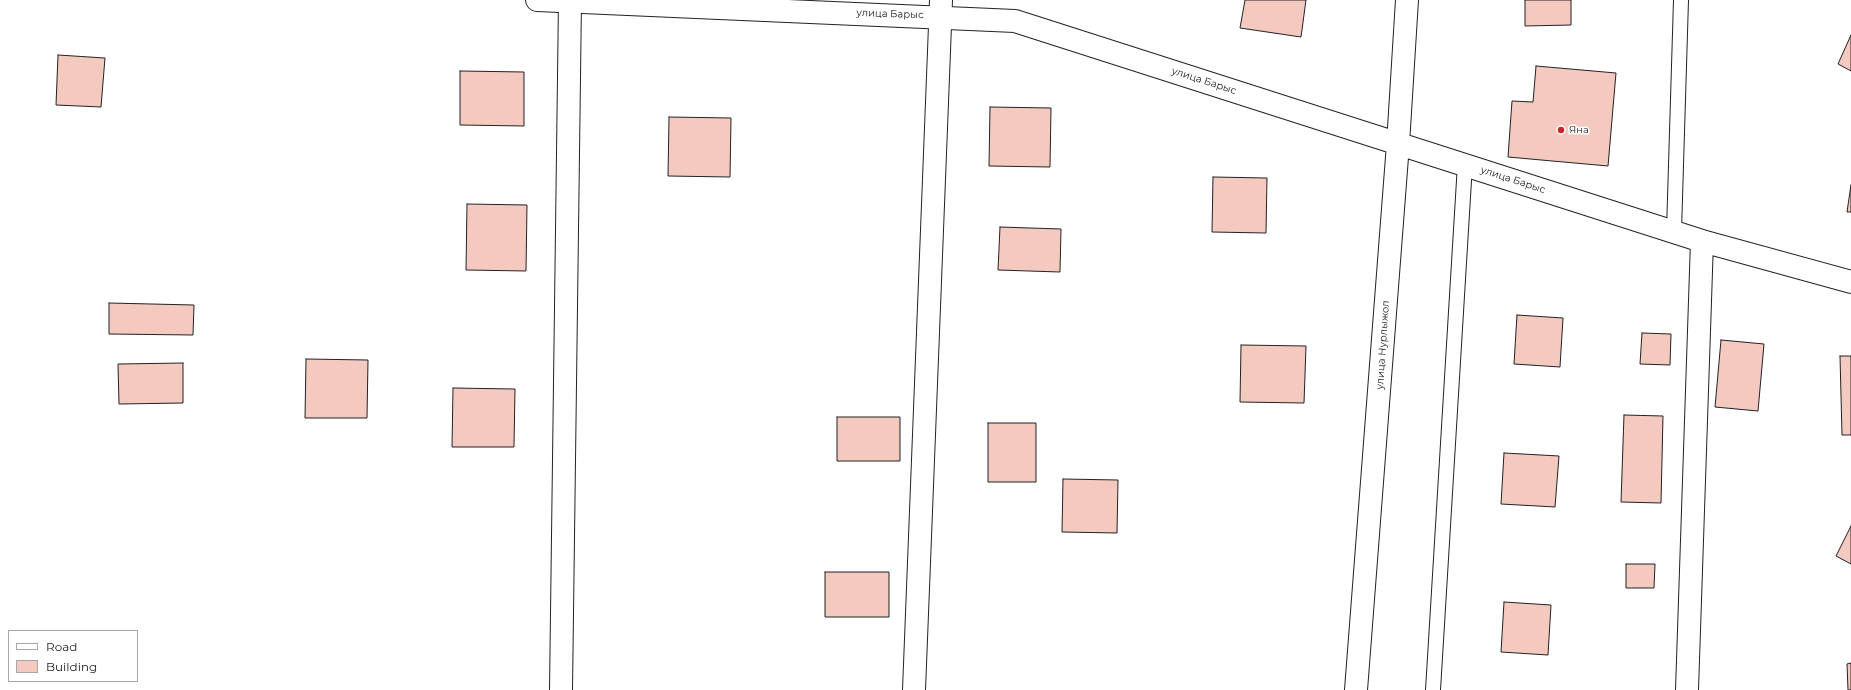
<!DOCTYPE html>
<meta charset="utf-8">
<style>
body{margin:0}
#map{position:relative;width:1851px;height:690px;overflow:hidden;background:#fff;font-family:Montserrat,sans-serif}
canvas{display:block}
.legend{position:absolute;left:8px;top:630px;width:130px;height:52px;box-sizing:border-box;background:#fff;border:1px solid #a7a7a7;margin:0;padding:5px 7px;list-style:none;font-size:12px;color:#222}
.legend li{display:flex;align-items:center;gap:8px;height:20px}
.legend b{width:20px;border:1px solid #a7a7a7}
</style>
<div id="map">
<canvas width="1851" height="690"></canvas>
<ul class="legend">
<li><b style="height:5px;background:#fff"></b>Road</li>
<li><b style="height:11px;background:#f3c9c0"></b>Building</li>
</ul>
</div>
<script>
const ctx = document.querySelector('canvas').getContext('2d');
ctx.lineJoin = 'round';
function fill(path, color) {
  ctx.fillStyle = color;
  ctx.fill(path, 'evenodd');
}
function toPath(rows) {
  const path = new Path2D();
  for (const r of rows) {
    path.moveTo(r[0], r[1]);
    for (let i = 2; i < r.length; i += 2) path.lineTo(r[i], r[i + 1]);
  }
  return path;
}
function stroke(path, color, width, dash) {
  ctx.strokeStyle = color;
  ctx.lineWidth = width;
  ctx.lineCap = dash ? 'butt' : 'round';
  ctx.setLineDash(dash || []);
  ctx.stroke(path);
}
function label(font, color, halo, rows, align = 'center') {
  ctx.font = font + ' Montserrat,sans-serif';
  ctx.lineWidth = 3;
  ctx.setLineDash([]);
  ctx.textBaseline = 'middle';
  ctx.strokeStyle = halo;
  ctx.fillStyle = color;
  for (const [text, x, y, turn = 0] of rows) {
    ctx.save();
    ctx.translate(x, y);
    ctx.rotate((+turn || 0) * Math.PI / 180);
    ctx.textAlign = isNaN(turn) ? turn : align;
    if (halo) ctx.strokeText(text, 0, 0);
    ctx.fillText(text, 0, 0);
    ctx.restore();
  }
}
const building = toPath([
 [1245,0,1306,0,1301,37,1240,28,1245,0],
 [1525,0,1571,0,1571,25,1525,26,1525,0],
 [1851,35,1851,71,1838,64,1851,35],
 [58,55,105,58,101,107,56,105,58,55],
 [1536,66,1616,73,1608,166,1508,157,1512,101,1533,102,1536,66],
 [460,71,524,72,524,126,460,125,460,71],
 [990,107,1051,108,1050,167,989,166,990,107],
 [669,117,731,118,730,177,668,176,669,117],
 [1213,177,1267,178,1266,233,1212,232,1213,177],
 [1851,185,1851,212,1847,212,1851,185],
 [467,204,527,205,526,271,466,270,467,204],
 [1000,227,1061,229,1060,272,998,270,1000,227],
 [109,303,194,305,193,335,109,334,109,303],
 [1517,315,1563,318,1560,367,1514,364,1517,315],
 [1642,333,1671,334,1670,365,1640,364,1642,333],
 [1721,340,1764,344,1758,411,1715,407,1721,340],
 [1241,345,1306,346,1304,403,1240,402,1241,345],
 [1840,356,1851,356,1851,435,1842,435,1840,356],
 [306,359,368,360,367,418,305,418,306,359],
 [183,363,183,403,119,404,118,364,183,363],
 [453,388,515,389,514,447,452,447,453,388],
 [1624,415,1663,416,1661,503,1621,502,1624,415],
 [837,417,900,417,900,461,837,461,837,417],
 [988,423,1036,423,1036,482,988,482,988,423],
 [1504,453,1559,456,1555,507,1501,504,1504,453],
 [1063,479,1118,480,1117,533,1062,532,1063,479],
 [1851,526,1851,564,1836,556,1851,526],
 [1626,564,1655,564,1654,588,1626,588,1626,564],
 [825,572,889,572,889,617,825,617,825,572],
 [1504,602,1551,605,1548,655,1501,652,1504,602],
 [1851,663,1851,690,1848,690,1847,664,1851,663]
]);
const service = toPath([
 [1674,231,1681,0],
 [1433,690,1465,164]
]);
const minor = toPath([
 [537,0,1015,21,1702,241,1851,282],
 [561,690,570,0],
 [914,690,941,0],
 [1356,690,1398,144,1407,0],
 [1687,690,1702,241]
]);
const markers = [
 [1561,130,4,"#c62828"]
];
const streetNames = [
 ["улица Барыс",890,14,2],
 ["улица Барыс",1204,81,18],
 ["улица Барыс",1513,180,18],
 ["улица Нурлыжол",1383,345,-86]
];
const poiNames = [
 ["Яна",1569,130]
];
fill(building, '#f3c9c0');
stroke(building, '#222', 1);
stroke(service, '#222', 16);
stroke(minor, '#222', 24);
stroke(service, '#fff', 14);
stroke(minor, '#fff', 22);
for (const [x, y, r, color] of markers) {
  const dot = new Path2D();
  dot.arc(x, y, r, 0, 2 * Math.PI);
  ctx.fillStyle = color;
  ctx.fill(dot);
  stroke(dot, '#fff', 1.5);
}
label('10px', '#222', '#fff', streetNames);
label('10px', '#222', '#fff', poiNames, 'left');
</script>
